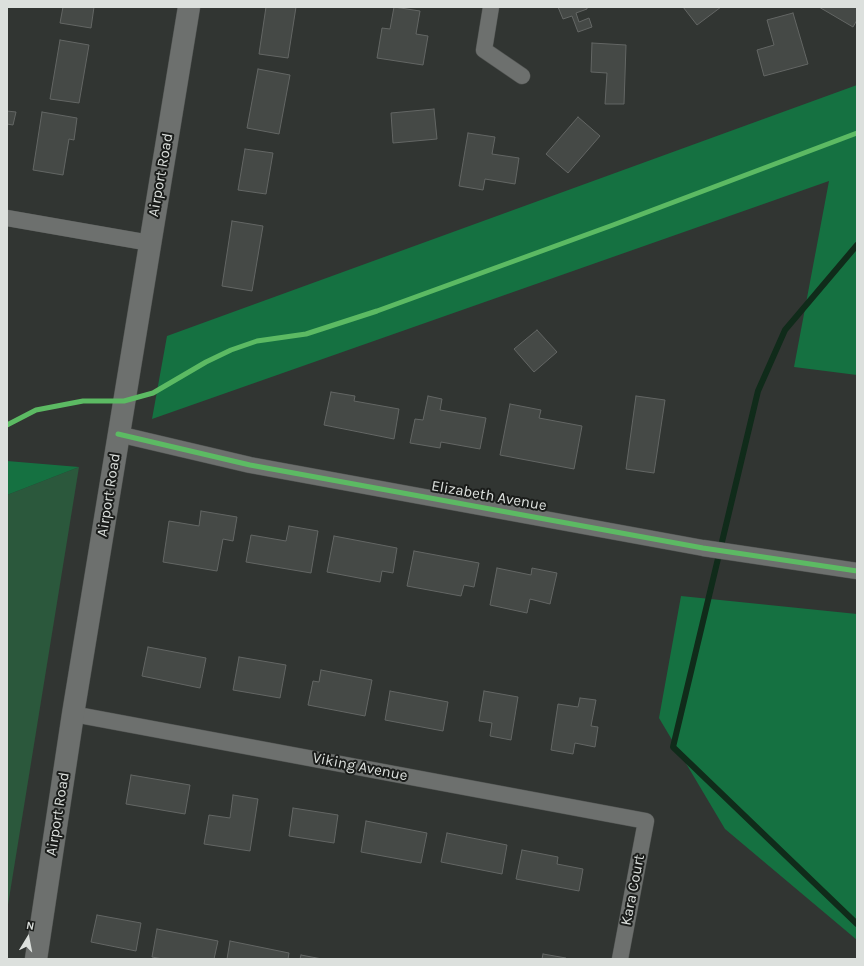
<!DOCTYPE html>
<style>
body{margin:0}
#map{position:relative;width:864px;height:966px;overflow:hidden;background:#313532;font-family:Karla,sans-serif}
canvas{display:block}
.frame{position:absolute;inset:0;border:8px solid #dce0dd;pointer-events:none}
.north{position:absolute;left:8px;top:918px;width:40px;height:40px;-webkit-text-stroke:3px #1a1c1a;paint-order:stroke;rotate:10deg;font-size:11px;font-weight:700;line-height:16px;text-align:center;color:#dce0dd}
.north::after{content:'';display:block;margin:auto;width:14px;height:18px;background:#dce0dd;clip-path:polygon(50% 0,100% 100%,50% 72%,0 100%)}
</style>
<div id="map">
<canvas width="864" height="966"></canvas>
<div class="frame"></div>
<div class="north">N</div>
</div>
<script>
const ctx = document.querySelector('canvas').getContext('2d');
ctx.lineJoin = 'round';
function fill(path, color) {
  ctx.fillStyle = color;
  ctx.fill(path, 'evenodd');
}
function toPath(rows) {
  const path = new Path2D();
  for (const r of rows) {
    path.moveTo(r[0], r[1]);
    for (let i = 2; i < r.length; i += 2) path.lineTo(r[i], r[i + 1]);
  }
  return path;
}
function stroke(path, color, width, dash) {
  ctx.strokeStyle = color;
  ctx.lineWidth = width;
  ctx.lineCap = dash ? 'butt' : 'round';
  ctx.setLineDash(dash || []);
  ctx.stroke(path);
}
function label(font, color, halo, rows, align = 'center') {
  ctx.font = font + ' Karla,sans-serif';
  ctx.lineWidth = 4;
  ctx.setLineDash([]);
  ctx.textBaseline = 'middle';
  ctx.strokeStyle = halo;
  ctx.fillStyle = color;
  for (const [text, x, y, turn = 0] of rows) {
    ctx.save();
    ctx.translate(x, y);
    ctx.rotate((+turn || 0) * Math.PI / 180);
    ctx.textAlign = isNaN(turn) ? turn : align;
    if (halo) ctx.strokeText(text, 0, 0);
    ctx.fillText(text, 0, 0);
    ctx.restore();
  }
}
const green = toPath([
 [79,467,7,911,7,495]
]);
const forest = toPath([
 [857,85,857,375,794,367,829,181,152,419,167,336],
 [7,461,79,467,7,495],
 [681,596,857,614,857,940,725,829,659,718]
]);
const stream = toPath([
 [857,245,785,330,758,391,673,747,857,924]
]);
const building = toPath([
 [63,7,94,7,91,28,60,23,63,7],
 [266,7,296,7,288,58,259,54,266,7],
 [394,7,420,11,416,34,428,36,423,65,377,58,382,28,390,29,394,7],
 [558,7,587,7,587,9,576,13,579,22,589,18,592,27,578,32,572,16,563,19,558,7],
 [683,7,721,7,697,25,683,7],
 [819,7,857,7,857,20,853,27,819,7],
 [793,13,808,64,764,76,757,50,774,45,767,20,793,13],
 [60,40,89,45,79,103,50,99,60,40],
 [592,43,626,45,624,104,605,104,607,73,591,72,592,43],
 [258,69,290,75,279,134,247,128,258,69],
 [434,109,437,139,393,143,391,113,434,109],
 [7,111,16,112,13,125,7,124,7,111],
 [42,112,77,118,74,140,69,139,63,175,33,170,42,112],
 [578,117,600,136,568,173,546,154,578,117],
 [468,133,495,137,492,154,519,158,515,184,485,179,483,190,459,186,468,133],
 [245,149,273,153,266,194,238,190,245,149],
 [232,221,263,226,252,291,222,286,232,221],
 [537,330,557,352,534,372,514,349,537,330],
 [331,392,355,396,354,401,399,409,394,439,324,425,331,392],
 [428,396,442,399,440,410,486,418,480,449,441,442,440,448,410,443,415,419,423,420,428,396],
 [636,396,665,400,654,473,626,469,636,396],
 [510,404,541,410,539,418,582,426,574,469,500,455,510,404],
 [201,511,237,517,233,541,223,539,217,571,163,562,169,521,199,526,201,511],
 [289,526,318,531,311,573,246,562,251,535,286,541,289,526],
 [334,536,397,548,393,573,382,571,380,582,327,572,334,536],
 [414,551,479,563,474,587,464,585,461,596,407,586,414,551],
 [497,568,531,575,532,568,557,573,550,604,530,599,527,613,490,605,497,568],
 [148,647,206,658,200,688,142,676,148,647],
 [239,657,286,665,280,698,233,690,239,657],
 [321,670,372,680,365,716,308,705,313,681,319,682,321,670],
 [390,691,448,702,443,731,385,720,390,691],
 [484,691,518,697,511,740,490,736,492,723,479,721,484,691],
 [580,698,596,700,591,726,598,727,595,747,575,743,573,754,551,750,558,704,578,707,580,698],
 [131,775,190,785,185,814,126,804,131,775],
 [233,795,258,799,250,851,204,844,209,815,230,818,233,795],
 [293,808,338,815,334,843,289,836,293,808],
 [366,821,427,833,421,863,361,852,366,821],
 [447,833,507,845,502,874,441,862,447,833],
 [522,850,558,857,557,864,583,869,579,891,516,879,522,850],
 [97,915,141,923,136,951,91,942,97,915],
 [157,929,218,941,214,959,163,959,152,957,157,929],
 [230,941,289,953,288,959,227,959,230,941],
 [543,954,566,958,566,959,542,959,543,954],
 [301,955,322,959,300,959,301,955]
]);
const street = toPath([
 [491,7,484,50,522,76],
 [7,218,150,243],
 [118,434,250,465,703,548,857,571],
 [73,714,646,821,620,959]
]);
const secondary = toPath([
 [36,959,73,714,189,7]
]);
const cycleway = toPath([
 [7,425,36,410,83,401,124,401,153,393,206,362,231,350,257,341,306,334,377,311,613,225,857,133],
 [118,434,250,465,703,548,857,571]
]);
const streetNames = [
 ["Airport Road",161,175,-80],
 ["Airport Road",109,495,-81],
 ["Elizabeth Avenue",489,496,10],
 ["Viking Avenue",360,767,11],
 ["Airport Road",58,814,-81],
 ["Kara Court",633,890,-79]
];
fill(green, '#2b583c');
fill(forest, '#157141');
stroke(stream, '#102b1a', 6);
fill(building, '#454946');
stroke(building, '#636664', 1);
stroke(street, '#505351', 17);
stroke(secondary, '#505351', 23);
stroke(street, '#6d706e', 16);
stroke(secondary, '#6d706e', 22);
stroke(cycleway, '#5cba63', 5);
label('15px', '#dce0dd', '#1a1c1a', streetNames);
</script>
